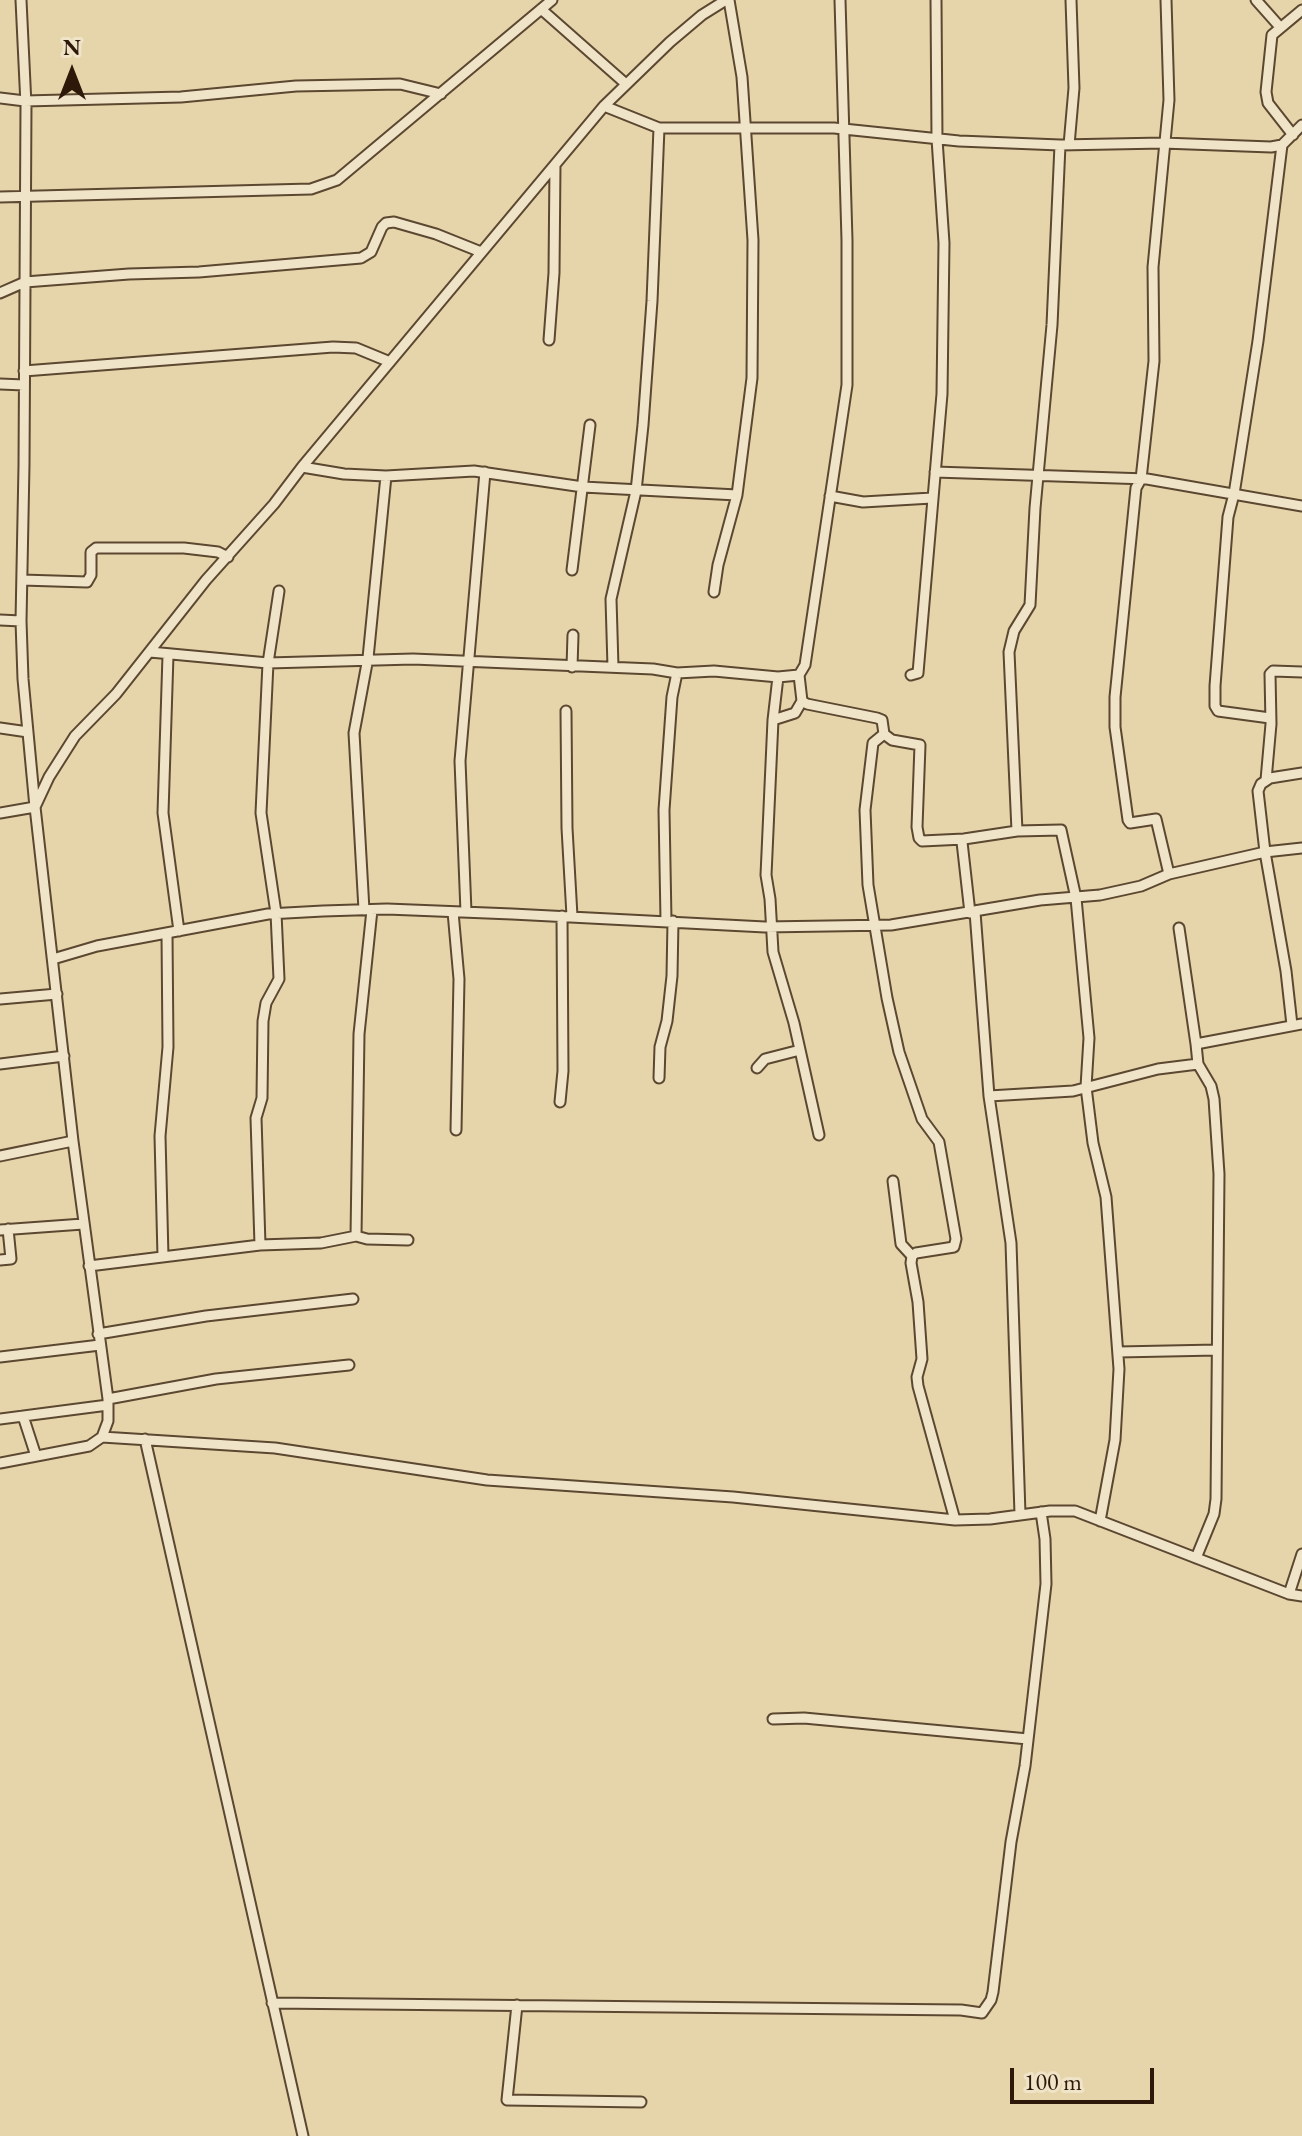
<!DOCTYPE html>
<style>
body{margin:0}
#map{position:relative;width:1302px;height:2136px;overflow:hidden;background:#e6d5aa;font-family:"EB Garamond",serif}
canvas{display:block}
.north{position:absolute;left:32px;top:32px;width:80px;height:80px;-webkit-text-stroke:6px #efe4c8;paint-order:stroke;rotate:0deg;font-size:22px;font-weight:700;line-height:32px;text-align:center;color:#2e1809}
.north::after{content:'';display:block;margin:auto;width:28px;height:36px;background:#2e1809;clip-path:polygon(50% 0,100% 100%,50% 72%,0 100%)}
.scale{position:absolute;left:1010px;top:2068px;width:144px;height:36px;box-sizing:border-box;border:4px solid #2e1809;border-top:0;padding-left:10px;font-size:24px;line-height:28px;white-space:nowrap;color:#2e1809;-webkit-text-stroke:6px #efe4c8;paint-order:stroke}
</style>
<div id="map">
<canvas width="1302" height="2136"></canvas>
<div class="north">N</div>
<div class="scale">100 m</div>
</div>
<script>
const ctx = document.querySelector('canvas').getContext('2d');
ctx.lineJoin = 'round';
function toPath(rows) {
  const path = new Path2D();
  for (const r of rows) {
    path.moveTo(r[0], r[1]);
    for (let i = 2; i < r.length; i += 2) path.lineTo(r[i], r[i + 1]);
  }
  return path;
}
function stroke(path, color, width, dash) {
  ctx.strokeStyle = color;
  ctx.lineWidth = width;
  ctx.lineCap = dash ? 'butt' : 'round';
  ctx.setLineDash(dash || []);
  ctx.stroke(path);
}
const street = toPath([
 [840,0,847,240,847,385,805,665,799,675,802,701,807,704,877,718,882,720,884,734,892,740,920,745,917,827,919,838,922,841,964,839,1017,831,1009,652,1014,631,1030,605,1035,508,1052,325,1060,145],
 [1166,0,1169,100,1153,267,1154,361,1141,479,1136,488,1115,697,1115,727,1128,820,1130,823,1156,819,1169,874],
 [1256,0,1280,27],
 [541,9,626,84],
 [0,98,25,101,181,97,296,86,400,84,441,94],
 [604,106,659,128,834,128,959,141,1060,145,1163,143,1271,147,1282,145,1302,125],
 [1293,135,1268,103,1266,92,1272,35,1302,10],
 [1069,145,1074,88,1071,0],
 [0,197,311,189,337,180,552,0],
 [0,293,25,282,129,274,199,272,361,258,371,252,382,227,386,223,394,222,436,234,481,252],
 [549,340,554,273,555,165],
 [24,371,333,347,356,348,390,362],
 [0,384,24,385],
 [302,467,344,474,386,476,474,471,583,487,737,495,752,378,753,240,742,77,729,0],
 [935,472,1147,479,1302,506],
 [830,496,863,502,932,498],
 [572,570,590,425],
 [22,580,87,582,91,575,91,552,96,548,184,548,218,552,228,557],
 [714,592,718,565,737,495],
 [0,620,21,621],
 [150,652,268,663,413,659,653,669,677,673,714,671,778,677,799,675],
 [168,655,163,813,179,931],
 [572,667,573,635],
 [613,667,611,599,636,491,643,425,652,301,659,128],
 [911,675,918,673,942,394,944,243,937,139,936,0],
 [802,701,795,713,773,720,766,875,770,899,773,952,794,1023,819,1135],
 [566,711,567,828,572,916],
 [1270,718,1218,711,1215,706,1215,686,1228,517,1234,494,1258,341,1282,145],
 [773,720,778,677],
 [0,728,28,732],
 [884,734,873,743,865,810,868,885,887,998,899,1052,922,1119,939,1142,956,1239,954,1247,916,1253,912,1256,911,1263,918,1302,922,1359,917,1377,918,1386,955,1520],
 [1266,780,1271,724,1270,674,1273,671,1302,672],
 [0,813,35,807,49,777,75,736,116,694,206,580,274,504,302,467,604,106,670,42,702,15,726,0],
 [1017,831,1061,830,1076,898,1089,1038,1086,1087,1093,1143,1106,1197,1119,1369,1115,1440,1100,1521],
 [964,839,962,842,970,913],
 [364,910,354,733,368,658,386,476],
 [453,912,459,979,456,1130],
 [466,912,460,761,485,472],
 [975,912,989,1096,1011,1243,1020,1514],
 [666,920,664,810,672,697,677,673],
 [1179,928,1196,1044],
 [53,959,97,946,268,914,323,911,387,909,512,914,765,927,891,925,1040,900,1100,895,1141,886,1169,874,1265,852,1302,848],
 [0,999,57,994],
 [1292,1025,1286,971,1265,852,1258,791,1261,784,1270,778,1302,773],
 [0,1064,64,1056],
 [757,1068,765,1059,800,1050],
 [659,1078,660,1047,667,1021,672,976,673,921],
 [989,1096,1073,1091,1158,1069,1198,1064],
 [560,1102,563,1071,562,916],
 [0,1156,73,1141],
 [893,1181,901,1244,912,1256],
 [0,1230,83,1224],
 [356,1236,359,1034,372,910],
 [260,1245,256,1118,262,1098,263,1021,266,1003,279,979,276,913,261,813,268,663,279,591],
 [163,1257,160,1136,168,1047,167,934],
 [0,1260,11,1259,8,1229],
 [89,1266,260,1245,321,1243,356,1236,367,1239,408,1240],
 [98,1334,206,1316,353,1299],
 [1118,1352,1217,1350],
 [0,1357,100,1345],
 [108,1399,216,1379,349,1365],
 [23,1416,36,1456],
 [0,1419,108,1405],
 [102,1437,275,1448,487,1480,733,1497,955,1520,990,1519,1050,1511,1075,1511,1289,1594,1302,1596],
 [145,1439,303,2136],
 [0,1463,89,1446,102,1437,108,1421,108,1399,73,1141,35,807,23,679,21,621,24,465,26,105,21,0],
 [1196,1558,1214,1514,1216,1499,1219,1174,1214,1099,1211,1086,1198,1064,1196,1044,1302,1024],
 [1289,1594,1302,1554],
 [773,1719,804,1718,1028,1739],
 [272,2003,961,2010,982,2013,991,2000,993,1992,1011,1842,1025,1766,1046,1584,1045,1539,1041,1512],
 [517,2005,507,2100,641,2102]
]);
stroke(street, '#5c4731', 13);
stroke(street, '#efe4c8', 9);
</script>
